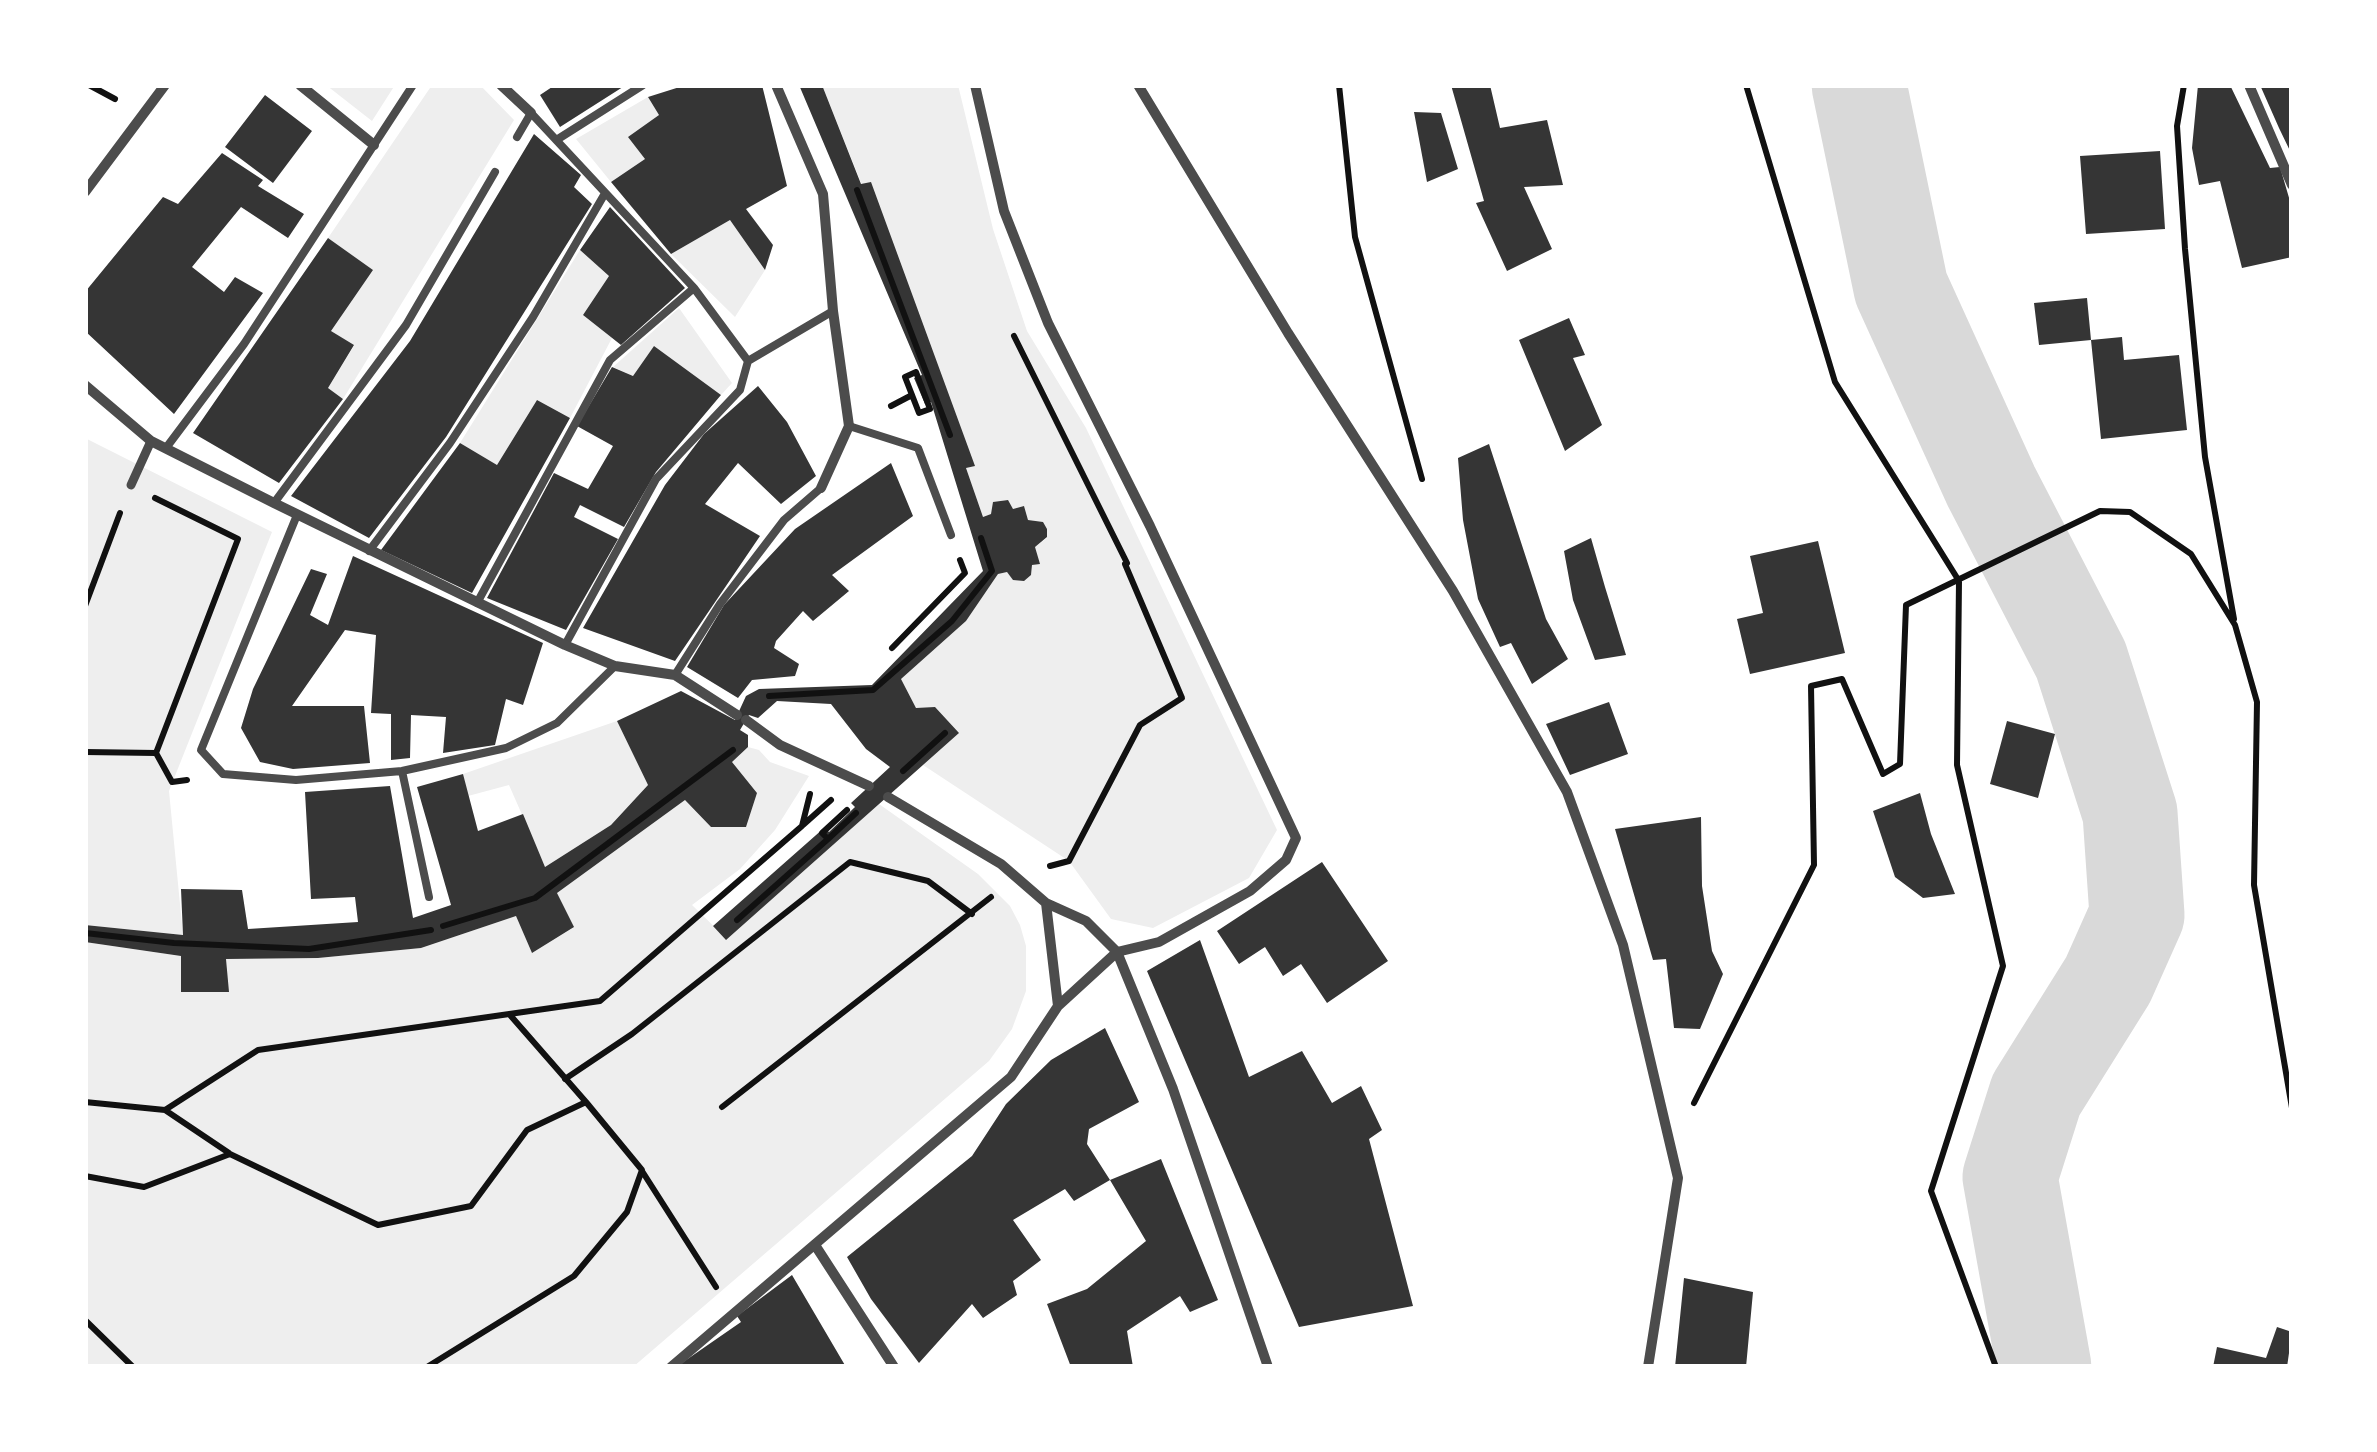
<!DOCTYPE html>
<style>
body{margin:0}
#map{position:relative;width:2377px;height:1452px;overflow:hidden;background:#fff;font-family:"Asap Condensed",sans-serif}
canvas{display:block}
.frame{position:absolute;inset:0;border:88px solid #fff;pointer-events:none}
</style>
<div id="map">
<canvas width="2377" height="1452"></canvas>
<div class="frame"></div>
</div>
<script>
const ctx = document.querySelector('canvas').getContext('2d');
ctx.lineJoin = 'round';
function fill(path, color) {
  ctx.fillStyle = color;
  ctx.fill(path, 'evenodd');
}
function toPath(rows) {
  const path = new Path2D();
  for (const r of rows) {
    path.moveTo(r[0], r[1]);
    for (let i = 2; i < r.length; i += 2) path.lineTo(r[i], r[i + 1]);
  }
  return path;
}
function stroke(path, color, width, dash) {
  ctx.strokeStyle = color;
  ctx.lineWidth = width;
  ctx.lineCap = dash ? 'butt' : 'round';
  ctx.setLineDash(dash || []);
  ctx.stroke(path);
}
const green = toPath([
 [326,85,395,85,372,121],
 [432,85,480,85,514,120,343,399,328,388,354,346,331,331,373,270,328,238],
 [822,85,958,85,993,229,1027,331,1086,428,1277,830,1249,878,1153,928,1111,919,1069,861,923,765,959,733,916,708,901,679,966,621,998,574,1007,572,1014,580,1031,575,1032,565,1039,563,1035,547,1047,538,1047,529,1042,522,1028,520,1024,506,1013,509,1007,500,994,502,991,514,983,517,966,468,974,466],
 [648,97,659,115,629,137,645,159,611,182,576,139],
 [730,220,765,270,735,317,671,254],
 [580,250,609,276,583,315,612,338,570,418,537,400,497,465,460,443],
 [679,308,732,383,721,395,654,346,633,376,613,367],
 [85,438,272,532,169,791,183,935,85,925],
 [617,721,648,785,611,825,545,867,509,785,468,796,463,774],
 [748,747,759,750,770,762,809,776,775,830,740,869,692,905,727,939,879,804,978,874,1010,906,1020,925,1026,946,1026,991,1012,1029,989,1061,633,1367,85,1367,85,942,181,956,182,992,228,992,226,959,318,958,421,948,516,916,532,953,573,928,557,893,685,800,711,827,746,827,757,793,732,762]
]);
const river = toPath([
 [1859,85,1901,288,1991,486,2081,660,2130,813,2137,915,2108,980,2036,1095,2010,1177,2044,1367]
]);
const building = toPath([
 [555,85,626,85,560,127,540,95],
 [686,85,762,85,787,186,746,209,773,245,765,270,730,220,671,254,611,182,645,159,628,137,659,115,648,97],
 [799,85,822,85,861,184,871,182,975,466,966,468,983,517,991,514,993,502,1008,500,1013,509,1024,506,1028,520,1043,522,1047,529,1047,537,1035,547,1040,564,1032,565,1031,575,1024,581,1013,580,1007,572,998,574,966,621,901,679,916,708,935,707,959,733,726,940,713,926,824,828,829,832,855,807,851,803,890,767,866,749,831,704,777,701,758,718,749,715,740,730,748,735,748,747,732,762,757,793,746,827,711,827,685,800,557,893,574,927,532,953,516,916,421,948,318,958,226,959,229,992,181,992,181,956,85,942,85,925,183,935,181,889,242,890,248,929,358,922,355,897,311,899,305,792,390,786,413,918,451,905,417,787,463,774,478,831,523,814,545,867,611,825,648,785,617,721,681,691,735,720,746,696,759,689,872,685,983,571,931,402,925,404,914,378,922,375],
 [1451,85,1490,85,1500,128,1547,120,1563,185,1524,187,1552,249,1507,271,1476,203,1484,201],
 [2198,85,2230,85,2270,168,2280,167,2292,208,2292,257,2242,268,2220,181,2199,185,2192,148],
 [2260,85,2292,85,2292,155,2279,128],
 [265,95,312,131,273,183,225,147],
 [1414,112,1441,113,1458,169,1427,182],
 [534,134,581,175,574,187,592,204,446,437,369,538,291,496,410,341],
 [2160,151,2165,229,2086,234,2080,156],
 [222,153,263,180,258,186,304,214,288,238,241,207,192,267,224,292,235,277,263,293,174,414,85,331,85,292,163,197,178,204],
 [610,207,685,288,621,345,583,315,609,276,580,250],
 [328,238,373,270,331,331,354,345,328,388,343,399,279,483,193,433],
 [2087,298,2091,340,2039,345,2034,303],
 [1569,318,1585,355,1573,358,1602,425,1565,451,1519,340],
 [2122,337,2124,360,2179,355,2187,430,2101,439,2091,340],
 [654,346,721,395,656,472,624,527,580,505,574,517,618,539,566,630,487,598,554,473,588,489,613,446,577,426,612,367,633,376],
 [758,386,787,422,816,476,781,504,738,463,705,504,760,536,675,661,583,628,665,485,704,434],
 [537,400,570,418,472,593,381,550,460,443,497,465],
 [1489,444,1546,619,1568,659,1532,684,1511,643,1500,647,1478,599,1463,520,1458,458],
 [891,463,913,516,832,575,849,591,813,621,803,611,776,641,774,648,799,664,795,676,752,680,738,698,687,667,724,605,795,529],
 [1591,538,1605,587,1626,655,1595,660,1573,600,1564,551],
 [1818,541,1845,653,1750,674,1737,619,1763,613,1750,556],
 [353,556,543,643,523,705,506,699,495,745,443,753,446,717,411,715,410,758,391,760,391,714,371,713,376,635,345,630,292,706,364,706,370,763,293,769,260,762,241,728,253,689,311,569,327,574,310,615,328,625],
 [1609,702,1628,754,1570,775,1546,724],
 [2007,721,2055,734,2038,798,1990,784],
 [1920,793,1931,834,1955,894,1923,898,1895,877,1873,811],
 [1701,817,1702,886,1712,951,1723,974,1700,1029,1674,1028,1666,959,1653,960,1615,829],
 [1322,862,1388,961,1327,1003,1301,964,1283,976,1265,947,1239,964,1217,931],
 [1200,940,1249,1077,1302,1051,1332,1103,1361,1086,1382,1130,1369,1139,1413,1306,1299,1327,1147,971],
 [1105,1028,1139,1102,1089,1129,1087,1144,1110,1180,1074,1201,1065,1189,1013,1220,1041,1260,1013,1281,1017,1295,983,1318,972,1304,919,1363,871,1299,847,1257,972,1156,1006,1104,1051,1060],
 [1161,1159,1218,1300,1190,1312,1180,1296,1127,1331,1133,1367,1071,1367,1047,1304,1087,1289,1146,1241,1110,1180],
 [792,1275,846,1367,676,1367,741,1322,737,1316],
 [1684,1278,1753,1292,1746,1367,1675,1367],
 [2277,1327,2292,1332,2287,1367,2213,1367,2217,1347,2266,1358]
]);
const path = toPath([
 [89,85,115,99],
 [1339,85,1355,237,1422,479],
 [1746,85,1835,382,1959,581,1957,765,2003,966,1931,1191,1996,1367],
 [2184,85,2177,126,2185,249,2205,457,2234,619],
 [857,190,950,435],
 [1014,336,1127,563],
 [916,372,930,409,919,413,905,377,916,372],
 [891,406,912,395],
 [155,498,238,539,156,753],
 [85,606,120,513],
 [892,648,965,573,960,560],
 [769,696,873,690,952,621,992,571,981,538],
 [85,752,156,753],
 [156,753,172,782,187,780],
 [903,771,945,733],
 [803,825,831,800],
 [828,839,856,813],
 [1050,866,1069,861,1140,725,1182,698,1125,564],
 [737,920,828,839,822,833,847,810],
 [443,926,535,898,733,750],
 [85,933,174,943,309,949,431,930],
 [510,1015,586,1102],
 [565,1079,632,1034,850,862,928,881,972,914],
 [85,1102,165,1110,258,1050,600,1001,802,826,810,794],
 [1694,1103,1814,865,1811,686,1842,679,1883,774,1900,764,1906,605,2100,511,2130,512,2191,554,2235,625,2257,702,2254,885,2292,1108],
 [722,1107,991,897],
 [165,1110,229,1153],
 [642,1171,716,1287],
 [85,1176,144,1187,230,1154,378,1225,471,1206,527,1130,586,1102,642,1170,627,1212,574,1276,427,1367],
 [85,1320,133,1367]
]);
const service = toPath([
 [517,137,531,113,694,288,748,361],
 [558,139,643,85],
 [849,426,918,448,951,535],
 [166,448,244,344,413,85],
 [274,503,406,325,495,172],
 [297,515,201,750,223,774,296,780,402,771,506,748,557,723,615,666],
 [369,551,450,443,533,317,604,195],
 [477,603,610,360,694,288],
 [565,645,656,479,740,390,748,361,833,311],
 [675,675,720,604,784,520,821,488],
 [402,771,429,897]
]);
const pedestrian = toPath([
 [131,485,151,441]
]);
const minor = toPath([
 [300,85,374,145],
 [501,85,531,113],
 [776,85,823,194,833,311,849,426,821,488],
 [975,85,1004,211,1048,323,1150,526,1296,838,1286,860,1250,891,1159,942,1117,952,1058,1006],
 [1138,85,1288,333,1453,591,1567,792,1623,945,1678,1178,1648,1367],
 [2249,85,2292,185],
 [85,192,165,85],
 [85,385,151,441,274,503,565,645,615,666,675,675,737,715],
 [746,720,780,745,869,786],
 [888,797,1001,864,1046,903,1086,921,1117,952,1173,1089,1268,1367],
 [815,1245,894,1367],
 [671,1367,1011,1077,1058,1006,1046,903]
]);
fill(green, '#eee');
stroke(river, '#d9d9d9', 95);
fill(building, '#353535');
stroke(path, '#111', 6);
stroke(service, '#4c4c4c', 8);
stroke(pedestrian, '#4c4c4c', 9);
stroke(minor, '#4c4c4c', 10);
</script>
